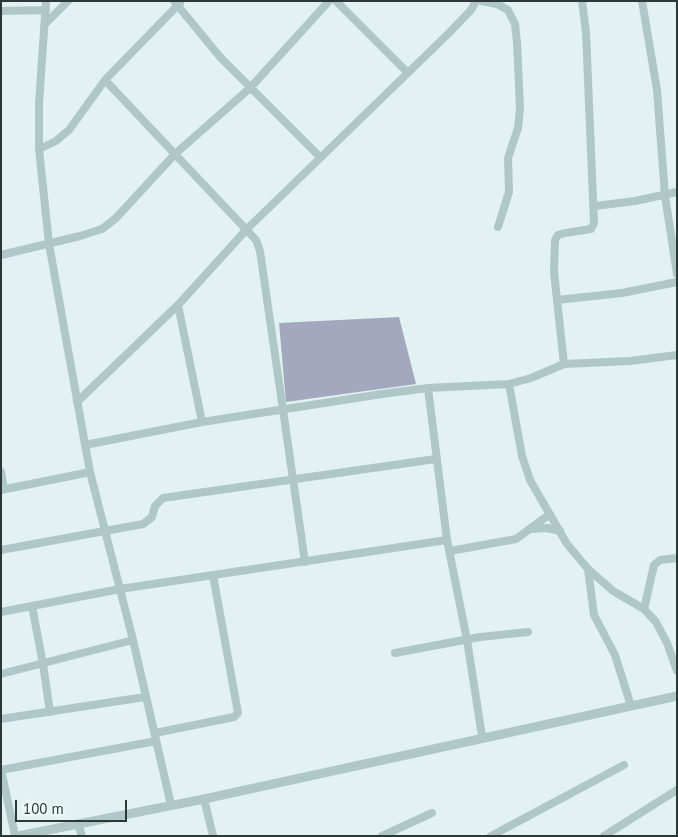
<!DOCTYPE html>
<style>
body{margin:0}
#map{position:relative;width:678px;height:837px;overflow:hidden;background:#e2f1f1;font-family:"PT Sans",sans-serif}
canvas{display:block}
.frame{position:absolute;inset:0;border:2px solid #2c3836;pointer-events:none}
.scale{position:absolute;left:15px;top:800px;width:112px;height:22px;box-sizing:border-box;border:2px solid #2c3836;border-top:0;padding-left:6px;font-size:15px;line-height:18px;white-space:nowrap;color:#2c3836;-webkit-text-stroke:4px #eef9f9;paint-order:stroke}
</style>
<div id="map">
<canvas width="678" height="837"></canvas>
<div class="frame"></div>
<div class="scale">100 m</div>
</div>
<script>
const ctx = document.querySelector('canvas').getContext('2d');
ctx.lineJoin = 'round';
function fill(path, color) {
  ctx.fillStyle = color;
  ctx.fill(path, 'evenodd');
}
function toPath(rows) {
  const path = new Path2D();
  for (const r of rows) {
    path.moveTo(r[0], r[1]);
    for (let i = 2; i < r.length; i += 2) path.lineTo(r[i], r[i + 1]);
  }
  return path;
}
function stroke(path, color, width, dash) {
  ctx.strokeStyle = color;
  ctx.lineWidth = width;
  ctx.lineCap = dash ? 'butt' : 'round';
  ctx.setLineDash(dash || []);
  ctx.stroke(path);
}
const green = toPath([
 [399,317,416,384,286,402,279,323]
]);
const minor = toPath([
 [46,1,39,104,39,149,49,244,90,472,133,640,171,805],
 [174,1,220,57,320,157],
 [336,1,408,73],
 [482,1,497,4,508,10,515,24,517,42,520,108,518,128,508,158,509,192,498,227],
 [642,1,657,90,665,196,677,274],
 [1,11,46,10],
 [46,23,68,1],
 [105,80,256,240,260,251,305,562],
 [39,149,56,141,69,130,105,80,180,3],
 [595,206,635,201,677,192],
 [1,255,80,236,102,229,116,218,175,154,250,88,329,1],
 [557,300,622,293,677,282],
 [178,305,202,422],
 [564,364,554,272,555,240,558,235,565,233,591,229,594,223,586,32,582,1],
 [509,384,522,456,530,480,567,544,588,569,613,591,644,609,656,622,667,643,677,671],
 [428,388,447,540,467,640,482,736],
 [77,402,178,305,247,229,450,32,471,10,476,1],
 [85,445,202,422,382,394,428,388,509,384,531,378,564,364,630,361,677,355],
 [1,472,4,489],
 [1,490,90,472],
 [530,529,547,528,560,531],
 [1,550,143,524,152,517,155,506,163,498,436,459],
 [450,551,516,539,550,514],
 [588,569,594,615,615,655,631,706],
 [32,606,43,664,50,712],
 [644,609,654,565,660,560,677,558],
 [1,612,120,589,447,540],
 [395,653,480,637,528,632],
 [1,674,133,640],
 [1,719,145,697],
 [155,733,234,717,238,713,213,575],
 [1,769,15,836],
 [1,770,156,741],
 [204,799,213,836],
 [78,824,82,836],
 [382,836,432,813],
 [491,836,624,765],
 [604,836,677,790]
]);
const tertiary = toPath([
 [18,836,204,799,677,696]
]);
fill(green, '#a3a8bf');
stroke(minor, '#afc8c7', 8);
stroke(tertiary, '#afc8c7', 9);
</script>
